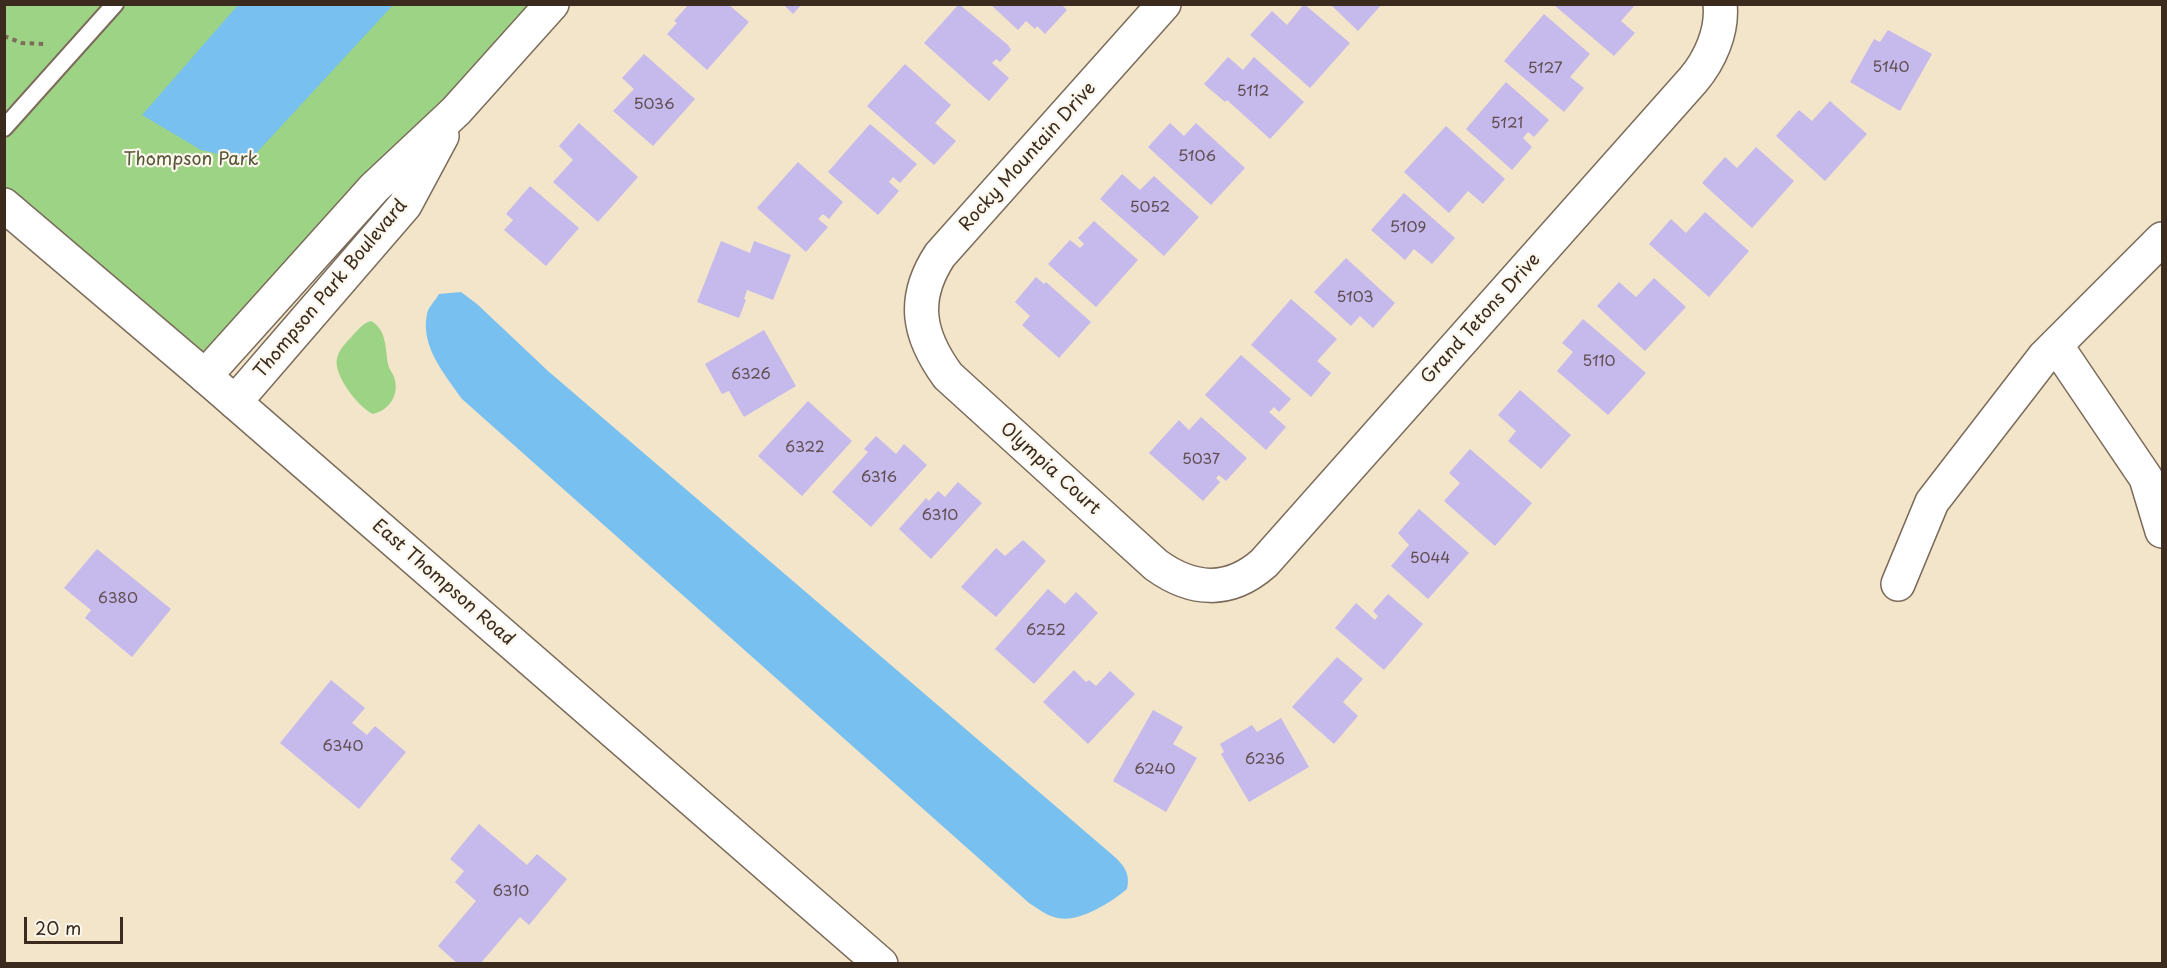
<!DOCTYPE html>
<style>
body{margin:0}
#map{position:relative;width:2167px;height:968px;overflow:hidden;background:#f2e5ca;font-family:"Playpen Sans",sans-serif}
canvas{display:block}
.frame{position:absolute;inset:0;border:6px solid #3b2a1e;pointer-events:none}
.scale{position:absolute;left:24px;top:917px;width:99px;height:27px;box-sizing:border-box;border:3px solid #3b2a1e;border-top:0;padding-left:8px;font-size:18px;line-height:21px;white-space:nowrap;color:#3b2a1e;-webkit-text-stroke:4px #fbf7ec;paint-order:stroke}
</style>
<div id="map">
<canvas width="2167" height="968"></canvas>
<div class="frame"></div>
<div class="scale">20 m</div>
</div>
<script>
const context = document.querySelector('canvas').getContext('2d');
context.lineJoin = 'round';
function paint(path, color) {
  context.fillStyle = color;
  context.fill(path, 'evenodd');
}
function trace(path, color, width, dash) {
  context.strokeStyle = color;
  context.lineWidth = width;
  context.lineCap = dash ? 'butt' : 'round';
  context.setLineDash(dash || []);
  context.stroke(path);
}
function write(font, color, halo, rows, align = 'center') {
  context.font = font + ' "Playpen Sans",sans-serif';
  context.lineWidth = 4.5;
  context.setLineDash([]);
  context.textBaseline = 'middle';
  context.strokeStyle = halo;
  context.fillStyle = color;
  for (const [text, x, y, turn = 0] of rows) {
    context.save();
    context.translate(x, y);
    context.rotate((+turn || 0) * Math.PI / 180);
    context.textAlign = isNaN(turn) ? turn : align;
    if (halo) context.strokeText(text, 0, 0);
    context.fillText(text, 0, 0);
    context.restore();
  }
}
paint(new Path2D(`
 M5 5H552L205 376 5 205Z
 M371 321C387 330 385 348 388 364 389 369 392 372 394 377 400 394 390 410 373 414 358 407 333 375 337 358 339 349 347 342 353 335 359 329 363 323 371 321Z`), '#9dd385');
paint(new Path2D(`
 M238 5H393L249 161 201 150 142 115Z
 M461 292 477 304 548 371 1116 858C1126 868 1130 875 1127 889 1110 903 1076 925 1054 917 1046 915 1037 908 1029 903L462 399C445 375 420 346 427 314 428 307 436 300 439 294Z`), '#78c0f0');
paint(new Path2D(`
 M783 4H802L793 14Z
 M959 4 1008 45 1011 50 1000 62 996 59 992 63 1009 78 989 101 924 43Z
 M990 4H1061L1067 10 1045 34 1037 26 1035 29 1026 21 1018 30Z
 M1304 4 1350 43 1310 88 1250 35 1272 11 1287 25Z
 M1330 4H1382L1358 31Z
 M688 5H729L749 22 707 70 667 34 677 23 674 21Z
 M1554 5H1635L1621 21 1635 33 1614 56Z
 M1544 14 1590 54 1570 77 1584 88 1564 112 1504 61Z
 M1888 30 1932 54 1900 111 1850 82 1874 39 1880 42Z
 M644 54 695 99 653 146 613 111 634 89 622 78Z
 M1228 57 1243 70 1254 57 1304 102 1270 139 1227 100 1225 102 1204 84Z
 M905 64 951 105 935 123 956 141 934 165 867 106Z
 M1506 82 1549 120 1534 137 1528 132 1523 138 1532 147 1512 170 1466 129Z
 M1830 101 1867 134 1825 181 1776 136 1799 110 1812 121Z
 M579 123 638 177 598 222 553 182 573 160 559 146Z
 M1170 123 1184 136 1196 123 1245 168 1211 205 1148 147Z
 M870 124 917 164 900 183 893 177 889 182 899 191 878 215 828 172Z
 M1446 126 1505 179 1483 204 1468 191 1449 213 1404 172Z
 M1756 147 1794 181 1752 228 1702 183 1725 157 1737 168Z
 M798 162 843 202 829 219 823 214 818 219 828 227 806 252 757 208Z
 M1122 174 1140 190 1154 176 1199 217 1164 256 1100 199Z
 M530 186 579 228 546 266 504 230 513 220 506 214Z
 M1404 193 1455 238 1432 264 1414 249 1405 260 1371 230Z
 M1705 212 1749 251 1709 297 1649 244 1671 219 1686 233Z
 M1094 221 1138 260 1096 307 1048 264 1070 240 1080 248 1084 244 1078 238Z
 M721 241 750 253 754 241 791 255 773 300 747 290 744 299 746 300 739 318 697 302Z
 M1346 258 1395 303 1373 328 1360 316 1351 326 1314 292Z
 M1036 277 1044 284 1046 282 1091 322 1059 358 1022 325 1030 316 1015 302Z
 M1654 278 1686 307 1645 351 1597 306 1619 282 1636 297Z
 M1291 299 1337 339 1317 361 1331 373 1311 397 1251 345Z
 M1583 319 1646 373 1608 415 1557 371 1573 352 1562 343Z
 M764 330 796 386 744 417 729 391 722 394 705 364Z
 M1241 355 1291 399 1279 412 1274 407 1269 412 1286 427 1266 450 1205 395Z
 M1520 390 1571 435 1541 469 1508 441 1516 431 1498 415Z
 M808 401 852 441 802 496 758 456Z
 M1201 417 1247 458 1226 481 1219 475 1216 478 1220 482 1203 501 1149 453 1179 420 1189 430Z
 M876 436 896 454 904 444 927 465 871 527 832 492 868 452 864 449Z
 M1470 449 1532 503 1495 546 1444 501 1460 483 1449 473Z
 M958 482 982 503 931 559 899 529 926 498 929 501 938 491 945 497Z
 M1419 509 1469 553 1428 599 1391 566 1409 545 1398 533Z
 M1023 540 1046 561 996 617 961 587 996 548 1005 556Z
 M97 549 171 609 132 657 85 618 91 610 64 588Z
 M1048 589 1065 604 1076 592 1098 613 1034 684 995 649Z
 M1388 594 1423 624 1384 670 1335 628 1356 603 1375 620 1378 616 1373 611Z
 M1337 657 1363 679 1343 702 1358 716 1334 744 1292 707Z
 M1074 670 1086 682 1089 680 1096 686 1110 671 1135 694 1088 744 1043 702Z
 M331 680 365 708 352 723 367 735 375 726 406 752 359 809 280 743Z
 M1153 710 1183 727 1173 744 1197 758 1166 812 1113 781Z
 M1281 718 1309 767 1249 802 1221 754 1224 752 1220 744 1252 725 1257 732Z
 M479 824 527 865 537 854 567 879 529 925 520 917 480 964H458L438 946 476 901 455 882 464 871 450 859Z`), '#c6b9eb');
const lane = new Path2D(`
 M4 128 115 4`);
const street = new Path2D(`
 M1164 4 940 255C911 299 918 335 948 376L1156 565C1192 591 1229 594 1264 563L1693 80C1710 60 1723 31 1720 4
 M2056 345 2146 478 2162 531
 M205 376 374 188 456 111 552 4
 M235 402 405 205 442 136
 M1898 584 1932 502 2044 357 2162 239`);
const secondary = new Path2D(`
 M4 205 205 376 881 964`);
trace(lane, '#7b6b5a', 20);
trace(street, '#7b6b5a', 36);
trace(secondary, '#7b6b5a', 36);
trace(new Path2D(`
 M4 36 22 43 44 44`), '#7b6b5a', 4, [4.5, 4.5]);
trace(lane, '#fff', 16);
trace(street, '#fff', 33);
trace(secondary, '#fff', 33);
write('15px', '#5e4e51', null, [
 ["5140",1891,68],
 ["5127",1545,69],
 ["5112",1253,92],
 ["5036",654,105],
 ["5121",1507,124],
 ["5106",1197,157],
 ["5052",1150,208],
 ["5109",1408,228],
 ["5103",1355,298],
 ["5110",1599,362],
 ["6326",751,375],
 ["6322",805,448],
 ["5037",1201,460],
 ["6316",879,478],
 ["6310",940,516],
 ["5044",1430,559],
 ["6380",118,599],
 ["6252",1046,631],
 ["6340",343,747],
 ["6236",1265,760],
 ["6240",1155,770],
 ["6310",511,892]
]);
write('18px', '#3b2a1e', '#fbf7ec', [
 ["Rocky Mountain Drive",1028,157,-48],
 ["Thompson Park Boulevard",331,289,-50],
 ["Grand Tetons Drive",1481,319,-48],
 ["Olympia Court",1050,469,42],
 ["East Thompson Road",443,583,41]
]);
write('18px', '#545438', '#fbf7ec', [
 ["Thompson Park",191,160]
]);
</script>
